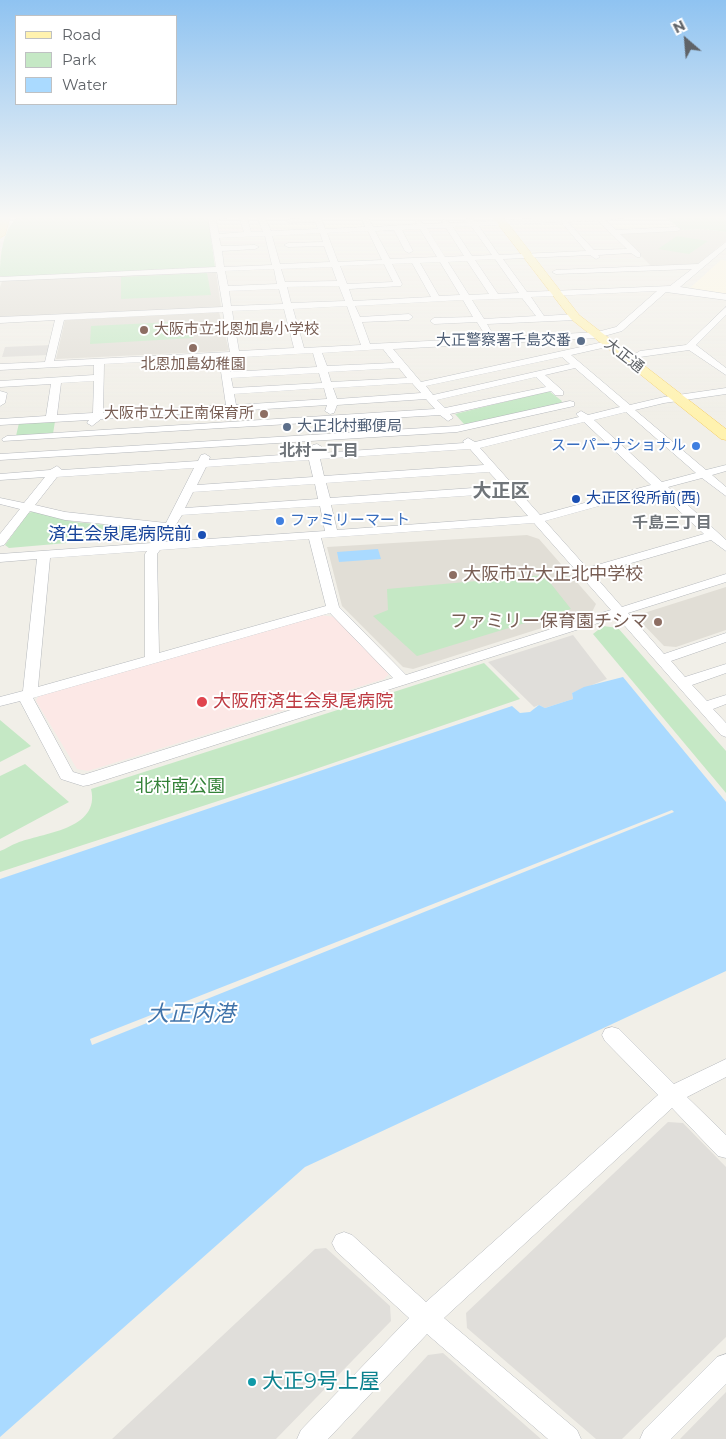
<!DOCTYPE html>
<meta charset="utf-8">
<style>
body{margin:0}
#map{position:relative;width:726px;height:1439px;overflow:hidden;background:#f1efe8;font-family:Montserrat,sans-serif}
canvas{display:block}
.legend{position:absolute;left:15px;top:15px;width:162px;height:90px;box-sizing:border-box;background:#fff;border:1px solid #bfc1c3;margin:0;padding:6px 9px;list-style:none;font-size:15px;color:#5f6368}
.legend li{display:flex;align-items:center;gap:10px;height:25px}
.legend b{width:25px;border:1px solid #bfc1c3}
.north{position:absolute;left:661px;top:15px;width:50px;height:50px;-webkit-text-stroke:4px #fff;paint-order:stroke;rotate:333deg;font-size:14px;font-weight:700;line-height:20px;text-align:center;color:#5f6368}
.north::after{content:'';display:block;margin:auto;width:18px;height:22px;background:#5f6368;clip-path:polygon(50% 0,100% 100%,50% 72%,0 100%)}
</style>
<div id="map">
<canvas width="726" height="1439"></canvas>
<ul class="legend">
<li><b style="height:6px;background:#fff2af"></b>Road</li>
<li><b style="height:14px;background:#c5e8c5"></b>Park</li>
<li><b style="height:14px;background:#aadaff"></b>Water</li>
</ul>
<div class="north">N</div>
</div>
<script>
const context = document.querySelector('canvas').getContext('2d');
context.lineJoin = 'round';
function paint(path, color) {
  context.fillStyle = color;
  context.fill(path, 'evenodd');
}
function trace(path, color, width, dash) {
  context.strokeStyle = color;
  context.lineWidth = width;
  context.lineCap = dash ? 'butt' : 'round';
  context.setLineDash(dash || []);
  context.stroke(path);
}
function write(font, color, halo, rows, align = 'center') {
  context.font = font + ' Montserrat,"Noto Sans JP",sans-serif';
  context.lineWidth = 4;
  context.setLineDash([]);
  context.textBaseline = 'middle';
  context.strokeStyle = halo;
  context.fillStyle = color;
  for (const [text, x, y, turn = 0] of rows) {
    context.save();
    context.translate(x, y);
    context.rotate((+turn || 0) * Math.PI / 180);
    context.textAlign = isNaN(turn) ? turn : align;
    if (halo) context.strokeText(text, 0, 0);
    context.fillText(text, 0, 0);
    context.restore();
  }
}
paint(new Path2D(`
 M721 260 726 261V294L690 288Z`), '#fef7e0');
paint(new Path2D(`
 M51 345 49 355 2 357 5 347Z
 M573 635 607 679 572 693 573 699 545 708 539 705 534 707 488 662Z
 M668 1122 683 1123 726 1167V1337L622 1439H596L467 1328 466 1313Z
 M326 1248 390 1306 391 1321 276 1439H112L315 1249Z
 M443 1353 541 1439H351L428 1355Z
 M726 1392V1439H680Z`), '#e0deda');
paint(new Path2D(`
 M705 229 726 232V241L697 265 651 266 618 233Z
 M216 272 221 307 218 308 0 319V287L2 281 5 280Z
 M219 312 229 350 225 351 56 359 65 320Z
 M527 535 539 539 596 604 592 612 413 669 403 667 342 606 327 547Z
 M726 587V630L676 647 664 646 640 621 644 613Z`), '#e1ded6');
paint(new Path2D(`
 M320 615 335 617 389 674 384 679 88 771 77 769 36 701 39 695Z`), '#fce8e6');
paint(new Path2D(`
 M18 217H208L215 267 4 277 0 276C0 256 2 230 18 217Z
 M722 217 726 218V232L705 229 681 230 667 218Z
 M677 236 708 241 689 254 658 249Z
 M207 273 211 295 121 299V277Z
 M192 321 193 338 90 344 91 326Z
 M549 391 562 401 561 403 468 425 464 424 455 414Z
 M55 421 53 434 16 436 19 423Z
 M36 511 75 522 157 530 159 535 9 548 5 545 28 513Z
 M544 575 571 609 417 656 373 616 388 610 387 589Z
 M603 626 618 628 726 751V793L593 634Z
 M484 663 520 699 298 775 0 872V851C6 849 11 845 17 843 41 833 101 830 91 789Z
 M0 720 31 746 0 762Z
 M25 764 69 802 0 839V776Z`), '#c5e8c5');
paint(new Path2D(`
 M378 549 381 559 339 562 337 552Z
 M623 677 726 802V971L305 1167 0 1437V879L512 706 520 713 530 712 539 705 545 708 573 699 572 693 584 687Z`), '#aadaff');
paint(new Path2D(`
 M672 810 674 812 92 1045 90 1039Z`), '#f1efe8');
const minor = new Path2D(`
 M208 217H232L216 220 219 234 244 232 239 217H247L251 232H263L257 217H265L271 231 318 229 315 222 290 223 286 221 290 219 321 217 325 229 365 227 361 217H368L373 227 417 224 415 222 419 220 424 224 443 223 441 221 445 219 450 223 468 222 466 217H472L475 222 557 217H631L606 220 616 230 677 227 681 229 677 231 620 234 640 253V257H637L631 253 598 255 600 257 596 259 590 255 503 259 527 292 670 286 692 269 556 274 552 272 556 270 698 264 726 242V248L680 287 726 294V300L666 292 622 331 597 338 393 349 421 382 608 341 611 342V346L571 355 630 405 664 397 726 388V394L664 403 635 410 706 470 726 465V471L712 475 726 487V496L702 478 668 487 726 540V551L711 540 593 574 622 607 726 574V582L628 613 664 654 726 633V642L671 661 685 677 726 664V673L692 685 707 701 726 695V704L713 709 726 723V737L721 735 617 617 89 785 83 786 61 779 20 701 0 706V697L23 691 37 559 0 562V554L152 543 162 530 65 520 30 511 4 545 0 546V534L20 509 0 504V498L24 503 45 477 0 480V474L50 470 57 466 62 470 198 461 201 455 205 454 210 457 209 460 310 453 313 445 317 444 322 447 321 453 464 443 463 441 468 438 475 442 579 417 576 414 581 411 588 415 620 407 575 368 545 375 563 391V395H555L551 391 450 414 453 418 448 421 440 415 3 441 2 439 7 436 435 409 426 399 337 405 334 413 330 414 325 411 327 405 235 411 230 419 226 420 221 417 224 411 101 419 92 426 87 423 89 420 0 425V419L46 416 51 384 0 387V381L94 375V365L0 370V364L45 362 55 320 0 323V317L223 307 217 272 0 281V277L216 267ZM598 221 627 249 594 250 568 222ZM561 222 586 251 499 255 479 226ZM471 226 492 255 472 256 453 227ZM427 228H446L464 256 445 257ZM420 229 437 257 390 259 375 231 394 230 405 251 409 253 413 251 402 230ZM368 231 382 260 338 262 327 233ZM320 233 323 242 288 243 284 245 288 247 324 246 330 262 280 264 272 236ZM265 236 272 265 224 267 222 251 255 249 259 247 255 245 221 246 219 238ZM495 259 519 293 498 294 475 260ZM467 261 489 294 469 295 448 262ZM440 262 460 295 439 296 420 263ZM412 263 431 297 353 301 349 289 401 286 402 284 392 264ZM384 264 393 282 347 284 340 266ZM332 267 337 281 285 282 281 269ZM274 269 277 284 228 286 225 271ZM339 286 345 301 291 303 287 287ZM279 289 283 304 231 306 229 291ZM657 291 616 327 597 332 495 338 487 324 575 320 579 317 575 314 544 316 531 297ZM522 298 536 316 484 319 472 300ZM463 300 473 317 434 318 430 321 434 324 477 322 487 338 370 344 362 322 409 320 413 317 409 314 360 317 355 306ZM347 306 361 345 304 348 293 309ZM284 309 294 348 239 351 232 311ZM223 312 230 352 54 361 64 320ZM383 349 394 363 327 366 322 353ZM313 353 317 367 230 372 228 358ZM562 357 570 364 433 395 426 386ZM219 358 226 405 103 413 104 364ZM399 368 407 378 331 382 328 372ZM319 373 322 383 233 388 231 378ZM536 377 546 387 445 408 437 400ZM94 381 93 413 57 415 61 383ZM412 383 421 393 337 399 333 388ZM324 388 327 399 236 405 234 394ZM626 412 696 473 662 482 594 420ZM584 422 651 485 540 515 480 448ZM470 449 484 465 324 476 320 459ZM309 460 313 477 197 485 206 467ZM194 468 166 523 65 512 35 505 57 477ZM489 472 502 486 330 498 326 483ZM315 484 318 499 185 508 193 492ZM657 490 704 534 587 568 545 521ZM508 493 528 516 337 530 331 505ZM320 506 325 531 165 542 182 515ZM534 523 611 610 406 675 339 607 321 538ZM309 539 326 606 159 653 157 554 160 550ZM147 551 145 554V657L38 687 50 558ZM330 613 393 678 83 775 73 772 33 698Z
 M726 307V315L696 345 726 368V375L689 350 640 357 635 354 640 351 686 345Z
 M0 391 7 393 5 403 0 406Z
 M570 401 574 402V406L457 432 0 460V454L457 426Z
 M612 1027 619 1029 674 1084 726 1059V1077L687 1097 726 1135V1158L718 1156 672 1108 444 1318 577 1430 581 1439H548L427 1334 328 1439H297L301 1430 409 1318 336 1251 332 1243 336 1235 344 1232 352 1235 426 1302 658 1095 605 1041 602 1035 605 1029Z
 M726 1354V1384L671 1439H640L644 1430 717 1357Z`);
const major = new Path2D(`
 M10 217 5 235 0 238V217Z
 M493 217H503L579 315 726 429V440L721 439 571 319Z`);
trace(minor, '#b5b8bc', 1);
trace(major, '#f2c960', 1);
paint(minor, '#fff');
paint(major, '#fff2af');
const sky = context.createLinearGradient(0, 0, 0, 419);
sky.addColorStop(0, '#8fc3f1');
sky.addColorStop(0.52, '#f9f8f5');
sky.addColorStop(1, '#f9f8f500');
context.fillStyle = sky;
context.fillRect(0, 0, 726, 419);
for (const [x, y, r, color] of [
 [144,330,5,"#8d6e63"],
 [581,341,5,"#5c6f8a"],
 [193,348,5,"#8d6e63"],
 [264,414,5,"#8d6e63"],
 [287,427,5,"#5c6f8a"],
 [696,446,5,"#3f7fe0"],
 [576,499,5,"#1a4fb4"],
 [280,521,5,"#3f7fe0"],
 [202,535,5,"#1a4fb4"],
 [453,575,5,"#8d6e63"],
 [658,622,5,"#8d6e63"],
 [202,702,6,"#e0444e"],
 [252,1382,5,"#0f9aa8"]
]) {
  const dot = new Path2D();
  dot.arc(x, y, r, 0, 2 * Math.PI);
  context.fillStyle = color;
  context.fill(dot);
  trace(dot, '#fff', 2);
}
write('15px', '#785e54', '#fff', [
 ["大阪市立北恩加島小学校",154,330],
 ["北恩加島幼稚園",193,365,"center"],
 ["大阪市立大正南保育所",254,414,"right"]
], 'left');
write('15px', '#4e5e75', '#fff', [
 ["大正警察署千島交番",571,341],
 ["大正北村郵便局",297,427,"left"]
], 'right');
write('15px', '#5f6368', '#fff', [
 ["大正通",624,356,38]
]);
write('15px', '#366cbe', '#fff', [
 ["スーパーナショナル",686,446],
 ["ファミリーマート",290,521,"left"]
], 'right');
write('15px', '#164399', '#fff', [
 ["大正区役所前(西)",586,499]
], 'left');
write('bold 16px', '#70757a', '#fff', [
 ["北村一丁目",319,451],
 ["千島三丁目",672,523]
]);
write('18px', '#164399', '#fff', [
 ["済生会泉尾病院前",192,535]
], 'right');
write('18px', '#785e54', '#fff', [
 ["大阪市立大正北中学校",463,575],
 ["ファミリー保育園チシマ",648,622,"right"]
], 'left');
write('18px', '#be3a42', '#fff', [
 ["大阪府済生会泉尾病院",213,702]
], 'left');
write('18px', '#348238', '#fff', [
 ["北村南公園",180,787]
]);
write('bold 19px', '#70757a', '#fff', [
 ["大正区",501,491]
]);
write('21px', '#0d838f', '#fff', [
 ["大正9号上屋",262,1382]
], 'left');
write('italic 22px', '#4174aa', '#fff', [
 ["大正内港",191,1015]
]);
</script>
